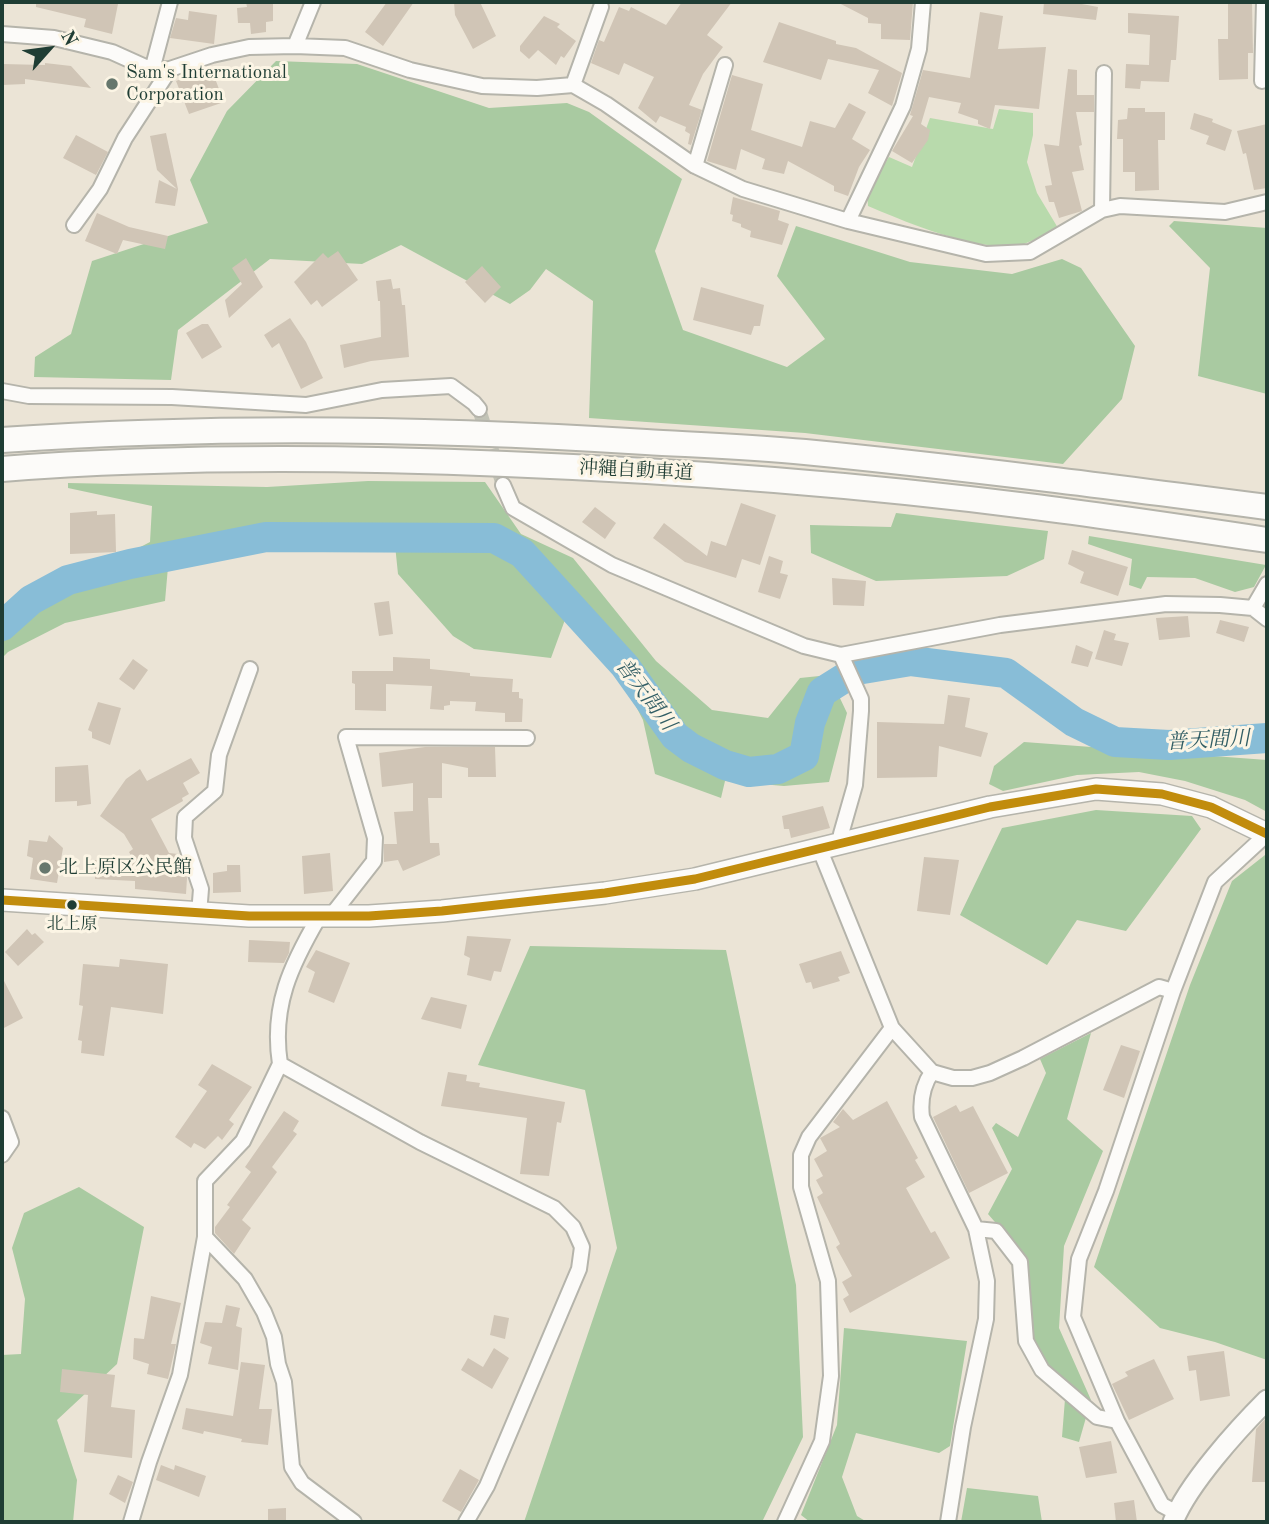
<!DOCTYPE html>
<meta charset="utf-8">
<style>
body{margin:0}
#map{position:relative;width:1269px;height:1524px;overflow:hidden;background:#ebe4d6;font-family:"Old Standard TT",serif}
canvas{display:block}
.frame{position:absolute;inset:0;border:4px solid #1f3d34;pointer-events:none}
.north{position:absolute;left:14px;top:14px;width:70px;height:70px;-webkit-text-stroke:5px #fcf5e5;paint-order:stroke;rotate:62deg;font-size:19px;font-weight:700;line-height:28px;text-align:center;color:#1f3d34}
.north::after{content:'';display:block;margin:auto;width:24px;height:32px;background:#1f3d34;clip-path:polygon(50% 0,100% 100%,50% 72%,0 100%)}
</style>
<div id="map">
<canvas width="1269" height="1524"></canvas>
<div class="frame"></div>
<div class="north">N</div>
</div>
<script>
const context = document.querySelector('canvas').getContext('2d');
context.lineJoin = 'round';
function paint(path, color) {
  context.fillStyle = color;
  context.fill(path, 'evenodd');
}
function trace(path, color, width, dash) {
  context.strokeStyle = color;
  context.lineWidth = width;
  context.lineCap = dash ? 'butt' : 'round';
  context.setLineDash(dash || []);
  context.stroke(path);
}
function write(font, color, halo, rows, align = 'center') {
  context.font = font + ' "Old Standard TT","Noto Serif JP",serif';
  context.lineWidth = 6;
  context.setLineDash([]);
  context.textBaseline = 'middle';
  context.strokeStyle = halo;
  context.fillStyle = color;
  for (const [text, x, y, turn = 0] of rows) {
    context.save();
    context.translate(x, y);
    context.rotate((+turn || 0) * Math.PI / 180);
    context.textAlign = isNaN(turn) ? turn : align;
    if (halo) context.strokeText(text, 0, 0);
    context.fillText(text, 0, 0);
    context.restore();
  }
}
paint(new Path2D(`
 M999 109 1033 113V135L1027 162 1037 193 1058 228C1047 233 1035 240 1024 244 982 255 906 222 868 206L867 192 889 157 912 167 930 118 993 129Z`), '#b8daac');
paint(new Path2D(`
 M276 61 357 64 489 108 567 103 589 112 682 179 655 251 683 330 787 367 825 339 777 276 796 226 910 262 1012 274 1062 259 1081 268 1135 346 1122 399 1063 464 805 433 589 418 593 301 546 269 530 290 510 304 401 245 362 264 270 259 178 330 171 380 34 377 35 357 71 334 92 261 208 223 190 180 227 111Z
 M1174 221 1267 228V394L1198 376 1210 268 1169 226Z
 M368 481 485 482 521 534 573 558 656 661 712 710 768 718 800 678 829 675 847 713 829 782 784 786 725 781 721 798 655 774 643 720 589 615 566 617 551 658 474 649 453 636 398 574 395 545 285 542 253 551 168 567 165 601 65 623 8 652 2 658V624L68 572 121 557 150 542 152 506 68 488V483L267 487Z
 M896 513 1048 531 1044 559 1007 576 876 581 811 553 810 525 891 527Z
 M1089 536 1266 565 1254 587 1235 592 1195 578 1147 577 1141 589 1129 585 1132 559 1088 544Z
 M1024 742 1267 760V812L1245 800 1185 781 1139 772 1077 775 1003 791 989 784 994 766Z
 M1096 810 1192 816 1201 829 1126 931 1077 920 1047 965 960 915 1002 828Z
 M1265 855 1267 857V1360L1215 1342 1160 1328 1094 1267 1190 985 1232 881Z
 M530 946 726 950 796 1285 803 1437 762 1522H524L617 1248 585 1090 478 1065Z
 M1091 1033 1067 1119 1103 1151 1064 1246 1059 1328 1091 1400 1079 1442 1062 1437 1065 1399 1031 1339 1025 1257 988 1214 1012 1169 992 1128 996 1123 1018 1137 1046 1073 1040 1059Z
 M79 1187 144 1227 117 1364 57 1420 77 1480 73 1522H2V1355L21 1354 25 1299 12 1248 24 1213Z
 M844 1328 967 1341 950 1446 939 1453 856 1433 842 1477 857 1516 867 1522H810L801 1515 837 1425Z
 M967 1488 1038 1496 1042 1522H961Z`), '#a9caa1');
trace(new Path2D(`
 M2 626 31 600 68 580 130 564 266 537 494 538 522 553 625 666 675 736 691 748 725 765 749 772 778 769 804 756 810 723 822 692 857 670 911 661 1006 673 1074 722 1115 742 1169 745 1267 738`), '#88bdd7', 30);
paint(new Path2D(`
 M36 2H104L118 4 112 34 84 27 86 19 36 7Z
 M246 2H273V21L266 22V32L251 34 250 23H238L237 8 247 7Z
 M387 2H414L383 46 365 32Z
 M454 2H480L496 36 473 49 455 15Z
 M682 2H732L707 35 723 47 703 74 689 105 702 110 691 145 688 144 690 134 685 131 686 127 660 116 656 123 638 108 654 77 624 63 619 75 591 63 599 40 604 42 619 7 629 11 631 7 666 25Z
 M837 2H913L910 40 881 39V24L868 23V18Z
 M1044 2H1071L1098 7 1096 20 1043 14Z
 M1228 2H1252L1253 53H1248V79L1219 80 1218 39H1228Z
 M189 11 217 15 214 44 170 38 176 18 188 20Z
 M980 12 1003 16 998 49 1046 47 1039 109 995 105 990 129 978 124V120L958 113 961 103 929 97 921 124 930 130 928 140 912 163 892 151 913 116 910 115 923 70 970 78Z
 M1128 13 1179 16 1176 60H1171L1169 82 1141 81 1140 89 1125 88 1126 64 1149 65 1150 35 1128 33Z
 M544 16 560 24 557 27 576 41 564 58 561 56 556 65 538 50 529 59 520 51V46Z
 M779 22 836 41V44L856 48 902 73 892 106 868 93 879 70 828 59 821 80 763 62Z
 M45 63 71 66 91 88 25 79V84L2 85V64L45 65Z
 M211 68 224 102 189 114 176 81Z
 M1068 69 1077 70V95H1094V112H1076L1082 145 1079 146 1084 170 1072 172 1082 211 1059 218 1054 202H1049L1045 186 1052 185 1044 144 1059 146Z
 M732 75 763 84 751 130 802 147 810 121 835 128 849 103 866 112 852 139 870 150 859 167 848 196 834 191V186L788 161 784 174 762 169 765 159 741 149 736 170 707 161Z
 M1128 108H1145V112H1165V140H1158L1159 190 1135 191V172H1123V139H1117L1118 120 1127 119Z
 M1194 113 1213 119 1212 122 1232 130 1225 151 1206 144 1209 136 1190 129Z
 M1267 124V188L1254 190 1246 153 1243 154 1237 131Z
 M166 133 178 189 175 206 155 203 159 180 177 189 157 170 150 136Z
 M76 135 108 152 96 175 63 158Z
 M733 197 780 211 778 220 789 224 782 245 750 237 751 231 741 227V224L732 221 733 215 730 214Z
 M97 213 129 227 168 236 165 249 123 240 117 254 85 241Z
 M338 251 358 280 322 307 317 300 311 305 294 282 323 253 328 258Z
 M246 258 263 287 229 318 225 300 242 284 232 268Z
 M482 266 501 287 485 303 465 282Z
 M391 279 393 289 400 288 402 305H405L409 357 371 361 344 368 340 345 381 337 380 301H378L376 281Z
 M701 287 764 305 760 326H754L751 335 693 320Z
 M290 318 306 342 323 378 301 389 279 343 272 348 264 335Z
 M202 324H208L222 347 202 359 186 333Z
 M741 503 776 515 760 565 742 559 736 578 685 562 653 538 664 523 707 556 711 541 726 546Z
 M595 507 616 523 605 539 582 522Z
 M97 511V515L115 514 116 552 70 554V513Z
 M1072 550 1128 567 1118 596 1080 583 1084 572 1068 564Z
 M769 556 783 561 780 573 788 575 780 599 758 592Z
 M832 578 866 581 864 606 833 605Z
 M389 601 393 634 379 636 374 603Z
 M1188 616 1190 637 1159 640 1156 618Z
 M1220 620 1249 627 1244 642 1216 633Z
 M1104 630 1116 634 1114 640 1129 643 1122 666 1095 659Z
 M1076 645 1093 652 1088 667 1071 663Z
 M393 657 430 659V669L470 673V676L513 679 512 692H519V698L523 699 522 722H505V713L475 711 476 702 450 701V705L444 706V710L430 709 432 686 386 684V711L355 710V684L352 683V671H393Z
 M133 659 148 670 134 690 119 679Z
 M948 695 970 698 965 727 988 733 981 757 939 746 937 777 877 778V722L944 724Z
 M98 702 121 708 110 745 92 738V732L88 730Z
 M425 747H495L496 777H468V768L442 763V798H428L430 843H439L440 855 403 871 398 860 384 862V844H397L394 812 413 811V783L382 787 379 753Z
 M191 758 200 773 183 783 189 794 182 798 183 801 151 819 169 853 178 854 180 857 187 878 186 894 135 889V881L95 879V860L135 863 129 852 133 849 124 834 100 816 126 779 140 769 147 781Z
 M88 765 91 804 77 806V801L55 802V767Z
 M823 806 830 828 791 838 789 829H784L782 816Z
 M49 835 63 848 57 883 30 879 33 858 27 856 29 840 47 842Z
 M330 853 333 891 304 894 302 856Z
 M924 857 959 860 950 915 917 911Z
 M227 865H240L241 892 213 893V873L227 871Z
 M27 929 32 935 35 933 44 942 18 966 5 952Z
 M467 936 511 939 501 972 494 971 491 981 467 975 470 958 464 955Z
 M249 940 290 942 289 953 284 963 248 962Z
 M316 950 350 963 334 1003 308 992 315 972 306 967Z
 M841 951 850 973 838 977 840 981 813 989 811 982 806 983 799 964Z
 M120 959 168 964 163 1014 111 1007 104 1056 81 1053 82 1041 78 1040 83 1006 79 1005 83 964 119 967Z
 M2 977 23 1018 2 1029Z
 M431 997 467 1005 461 1029 421 1019Z
 M1121 1045 1140 1051 1124 1098 1103 1090Z
 M212 1064 252 1087 229 1120 234 1124 222 1140 218 1136 205 1149 194 1143 191 1148 175 1137 207 1091 198 1085Z
 M448 1072 467 1075 466 1081 480 1083 479 1087 565 1102 561 1123 557 1122 549 1176 520 1174 527 1118 441 1106Z
 M887 1101 918 1158 915 1160 925 1177 906 1188 931 1233 935 1231 950 1258 850 1313 843 1299 849 1295 842 1282 852 1276 836 1247 840 1244 817 1197 823 1193 816 1180 823 1176 814 1159 827 1151 820 1138 840 1127 833 1122 843 1109 853 1120Z
 M956 1105 960 1112 973 1106 1008 1173 969 1193 933 1117Z
 M284 1111 299 1121 293 1131 297 1134 272 1167 277 1172 242 1220 251 1228 234 1254 215 1233V1227L230 1207 227 1205 251 1172 245 1167Z
 M151 1296 181 1303 171 1344H176L168 1379 147 1374 149 1364 133 1359 134 1338 144 1339Z
 M226 1305 240 1308 236 1326 242 1328 238 1370 208 1364 212 1347 200 1343 205 1322 222 1323Z
 M494 1315 509 1318 505 1339 490 1335Z
 M494 1348 509 1358 492 1389 461 1370 468 1358 483 1367Z
 M1224 1351 1230 1396 1200 1401 1196 1370 1189 1371 1187 1356Z
 M1154 1359 1174 1399 1129 1420 1112 1384 1128 1376 1125 1372Z
 M241 1362 265 1365 259 1409H272L268 1445 241 1442 242 1439 204 1431 203 1434 182 1429 186 1408 233 1416Z
 M62 1369 115 1375 111 1407 135 1410 132 1458 84 1452 88 1395 60 1392Z
 M1267 1417V1482H1252L1256 1429Z
 M1111 1441 1117 1473 1086 1478 1079 1447Z
 M161 1465 174 1470 175 1465 206 1476 199 1497 156 1480Z
 M460 1469 479 1480 461 1512 442 1501Z
 M118 1475 133 1482 125 1503 109 1494Z
 M1134 1500 1137 1522H1116L1114 1503Z
 M286 1508V1522H268V1509Z`), '#d0c5b6');
trace(new Path2D(`
 M479 409 503 485`), '#c2c3b6', 14, [14, 7]);
const minor = new Path2D(`
 M2 34 54 38 112 52 152 70 170 69 212 55 249 47 295 46 345 48 410 70 482 86 537 88 573 85 606 104 695 166 743 189 848 221 986 254 1030 252 1102 210 1120 206 1225 212 1267 202
 M295 46 313 2
 M152 70 170 2
 M1262 81 1264 2
 M573 85 601 7
 M695 166 725 65
 M1102 210 1104 73
 M848 221 903 106 919 49 923 2
 M74 225 100 189 125 138 170 69
 M2 391 29 396 172 397 306 405 382 390 451 386 474 403 479 409
 M503 485 513 508 612 565 804 646 841 655 1000 625 1166 604 1220 605 1253 608 1267 619
 M1253 608 1267 584
 M840 845 841 834 855 785 861 711V699L841 655
 M820 850 892 1028 932 1072 953 1078H972L990 1073 1023 1058 1159 987 1173 991
 M199 914 201 889 184 838 185 817 215 791 219 755 250 669
 M331 916 374 861 375 838 346 737 527 738
 M280 1064 420 1142 554 1208 573 1227 582 1247 579 1269 487 1486 466 1522
 M932 1072C923 1085 920 1101 922 1117L976 1229 987 1281 986 1319 963 1427 948 1522
 M2 1118 11 1142 2 1155
 M976 1229 996 1231 1020 1262 1026 1341 1042 1370 1097 1417 1117 1421
 M205 1237 245 1279 264 1312 274 1337 278 1364 284 1382 292 1467 302 1483 354 1522
 M1177 1513 1162 1505 1117 1421 1073 1317 1079 1259 1106 1191 1173 991 1215 882 1267 834
 M131 1522 149 1462 180 1375 205 1237V1181L243 1141 280 1064C271 1006 291 965 319 917
 M785 1522 822 1441 831 1376 828 1281 801 1187V1155L809 1137 892 1028`);
const secondary = new Path2D(`
 M1173 1522C1188 1484 1238 1429 1267 1400`);
const primary = new Path2D(`
 M2 900 249 916H369L442 911 605 893 695 879 990 807 1096 789 1162 794 1211 807 1267 834`);
const motorway = new Path2D(`
 M2 440C217 425 431 428 646 442 699 445 752 447 805 452 959 467 1113 487 1267 507
 M2 469C169 456 338 457 506 464 680 471 854 484 1027 506 1107 516 1187 528 1267 540`);
trace(minor, '#b5b4ab', 18);
trace(secondary, '#b5b4ab', 23);
trace(primary, '#b5b4ab', 24);
trace(motorway, '#b5b4ab', 28);
trace(minor, '#fcfbf9', 14);
trace(secondary, '#fcfbf9', 19);
trace(primary, '#fcfbf9', 21);
trace(motorway, '#fcfbf9', 24);
trace(new Path2D(`
 M2 900 249 916H369L442 911 605 893 695 879 990 807 1096 789 1162 794 1211 807 1267 834`), '#c18c0d', 9);
for (const [x, y, r, color] of [
 [112,84,7,"#66776d"],
 [45,868,7,"#66776d"],
 [72,905,6,"#1f3d34"]
]) {
  const dot = new Path2D();
  dot.arc(x, y, r, 0, 2 * Math.PI);
  context.fillStyle = color;
  context.fill(dot);
  trace(dot, '#fcf5e5', 2.5);
}
write('17px', '#1f3d34', '#fcf5e5', [
 ["北上原",72,925]
]);
write('19px', '#1f3d34', '#fcf5e5', [
 ["Sam's International",126,73],
 ["Corporation",126,95],
 ["北上原区公民館",59,868]
], 'left');
write('19px', '#1f3d34', '#fcf5e5', [
 ["沖縄自動車道",636,471,3]
]);
write('italic 21px', '#325e65', '#fcf5e5', [
 ["普天間川",645,695,53],
 ["普天間川",1208,741,-3]
]);
</script>
